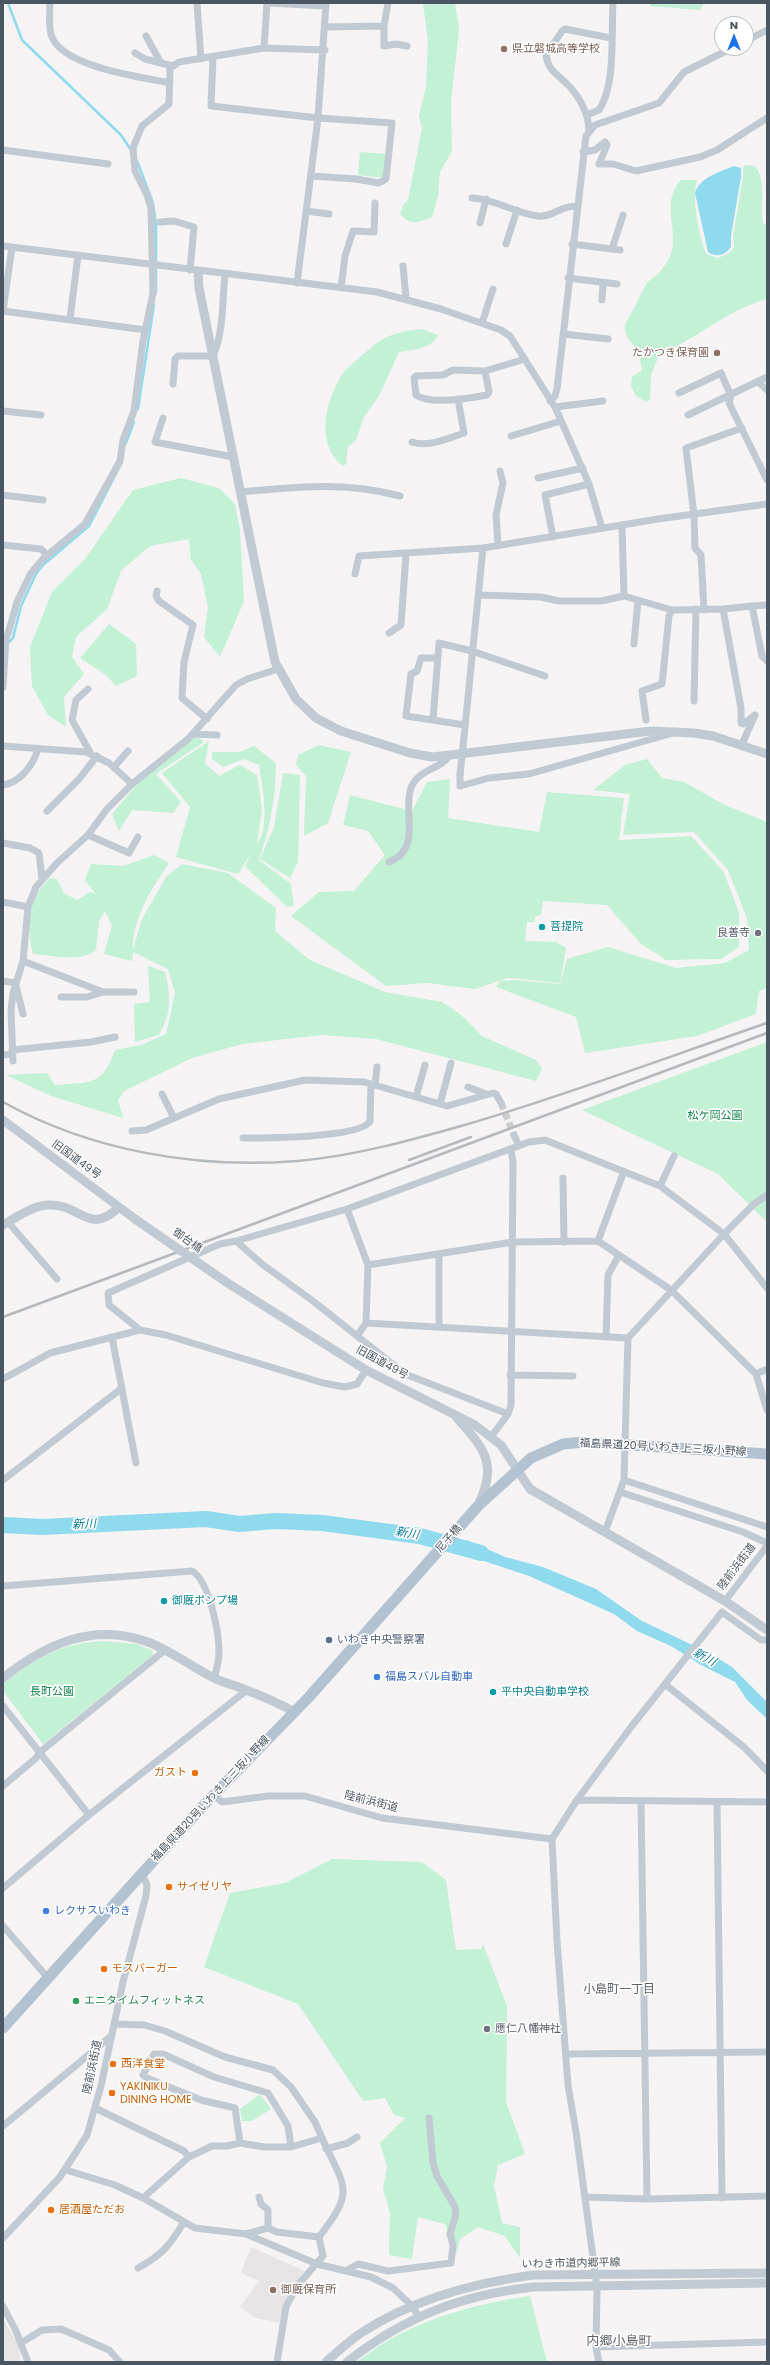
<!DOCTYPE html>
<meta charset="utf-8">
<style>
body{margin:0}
#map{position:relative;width:770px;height:2365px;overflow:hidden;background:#f5f3f3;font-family:Poppins,sans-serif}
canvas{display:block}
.frame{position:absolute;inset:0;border:4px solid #4a5661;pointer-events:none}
.north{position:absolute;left:714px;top:16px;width:40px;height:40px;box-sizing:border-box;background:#fff;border:1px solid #b7bbc0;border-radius:50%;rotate:0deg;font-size:11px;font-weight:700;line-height:16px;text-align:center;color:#4a5661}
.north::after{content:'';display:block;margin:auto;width:14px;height:18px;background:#1a73e8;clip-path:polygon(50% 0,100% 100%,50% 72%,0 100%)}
</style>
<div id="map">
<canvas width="770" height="2365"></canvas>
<div class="frame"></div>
<div class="north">N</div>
</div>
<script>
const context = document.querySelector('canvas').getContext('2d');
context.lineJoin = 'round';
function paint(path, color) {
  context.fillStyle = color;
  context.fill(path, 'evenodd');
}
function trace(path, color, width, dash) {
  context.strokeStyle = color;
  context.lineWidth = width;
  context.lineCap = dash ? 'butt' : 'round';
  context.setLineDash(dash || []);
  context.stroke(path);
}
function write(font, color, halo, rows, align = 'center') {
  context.font = font + ' Poppins,"Noto Sans JP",sans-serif';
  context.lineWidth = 3;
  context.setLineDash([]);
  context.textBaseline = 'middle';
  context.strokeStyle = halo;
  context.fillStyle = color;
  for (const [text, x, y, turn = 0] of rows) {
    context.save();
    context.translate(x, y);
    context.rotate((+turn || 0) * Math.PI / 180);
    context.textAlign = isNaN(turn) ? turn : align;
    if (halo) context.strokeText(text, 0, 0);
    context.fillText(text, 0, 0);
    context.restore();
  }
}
paint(new Path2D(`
 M251 2247 304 2271 287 2298 279 2323 256 2318 240 2307 259 2281 241 2273Z
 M3 2319 18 2344 21 2362H3Z`), '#e6e4e5');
paint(new Path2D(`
 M423 3H455L459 30 451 102 452 151 440 172 438 196 432 217C419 223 411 226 400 214L403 205 408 200 422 128 419 116 426 86 428 41Z
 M650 3H704L700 10 650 6Z
 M360 152 386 154 385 178 358 175Z
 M745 165 755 166C767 182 760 204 763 223L767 226V299C726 310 697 339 659 355L651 376 650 399 646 402 636 396 631 386 632 377 642 370C641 365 640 360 639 355 634 342 623 339 625 324 634 311 639 296 647 283 649 280 653 278 656 276 662 271 671 257 672 250 677 224 661 202 681 180H697C691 200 699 233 706 254L718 258 729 253 734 248 733 236 743 177V167Z
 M422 329 438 335C432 349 412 350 399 352L379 396 364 417 356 440 348 447 346 464 343 466C314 444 326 397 344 372 347 368 377 342 381 340 393 333 409 330 422 329Z
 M181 478 219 488 235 504 240 530 244 601 220 657 204 637 208 607 201 574 191 560 189 539 150 546 121 571 107 609 76 637 72 657 84 674 64 697 66 727 48 715 32 686 30 647 52 592 85 559 133 490Z
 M109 624 136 644 137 676 116 686 106 675 80 658Z
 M197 736 204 742 156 774 181 802 173 813 132 810 119 831 112 814 143 777 167 752Z
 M209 741 205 763 219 776 240 765 257 775 262 809 257 844C271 827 262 786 259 765L244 759 223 767 212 759V752H240L254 746 276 763C276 797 270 828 259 860L291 884 294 906 287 907 245 866 251 853 238 874 176 857 190 807 162 773Z
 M319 745 351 752 328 823 304 836 306 776 296 765 298 755Z
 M647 759 662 778 684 782 725 805 767 822V988L759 991 756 1014 697 1036 585 1053 576 1017 496 987 500 981 515 980 560 984 567 959 608 947 676 968 725 963 749 950 747 918 728 870 694 832 623 835 630 794 593 790 625 765Z
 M283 773 300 775 298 862 290 878 260 859 274 827Z
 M450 779 448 818 539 832 547 792 624 798 619 840 691 836 724 872 739 913V947L721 959 666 960 640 943 607 905 543 901 541 915 535 916V922H527L525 941 556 942 566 948 560 983 508 978 475 989 428 983 386 986 291 916 319 892 354 891 385 855 368 831 343 825 350 795 412 811 427 782Z
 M154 855 169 863C152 889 133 916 133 949L142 919 166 877 182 864 228 873 276 908 275 931 310 960 385 992 442 1002 461 1015 482 1036 536 1060 542 1069 536 1081 376 1039 322 1035 242 1044 192 1058 124 1091 118 1100 123 1118 51 1096 6 1075 47 1073 55 1085C90 1082 102 1087 115 1050L141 1045 166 1034 175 993 168 969 133 952 132 961 104 954 112 925 105 911 99 921 96 950C80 963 52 955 33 954 28 938 28 909 36 895 40 889 45 883 50 878L57 879 64 893 77 900 90 892 95 893 85 880 91 864 123 866Z
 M148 966 165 972C171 997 172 1012 159 1035L135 1042 134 1004 150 1002Z
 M767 1042V1222L718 1174 582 1110Z
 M103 1641 137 1644 153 1651V1655L43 1744 3 1691V1684C39 1657 57 1644 103 1641Z
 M332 1859 422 1862 446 1880 456 1950 481 1949 483 1944 507 2006 506 2102 525 2154 498 2165 494 2186 502 2223 520 2227V2258L505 2236 478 2227 460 2239 456 2255 445 2224 418 2217 412 2259 389 2255 390 2213 383 2189 387 2166 380 2143 405 2118 394 2115 385 2098 363 2101 298 2004 204 1967 230 1893 285 1883Z
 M260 2094 271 2109 252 2121H242L240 2109Z
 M530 2296 547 2362H356C370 2353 383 2342 398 2335 439 2314 484 2302 530 2296Z`), '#c3f1d5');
paint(new Path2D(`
 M734 166 741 168V177L731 236V247C725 255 717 258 708 252L695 193C700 177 720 172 734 166Z
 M467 1540 505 1557 543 1567 596 1589 642 1621 709 1653 732 1667 767 1702V1719L747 1700 735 1682 701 1665 671 1646 637 1631 614 1614 529 1576 457 1552Z`), '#90daee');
trace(new Path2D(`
 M8 3 22 40 121 135 131 150
 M137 161 153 203 156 225V293
 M138 409 154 304
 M126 443 134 422
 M7 644 13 638 21 606 36 574 43 565 89 526 122 462`), '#90daee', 2.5);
trace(new Path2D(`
 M3 1525 43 1527 206 1519 239 1524 276 1521 322 1523 420 1536 481 1553`), '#90daee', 16);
trace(new Path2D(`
 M501 1103 514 1135`), '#caccce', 7, [7, 3.5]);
trace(new Path2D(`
 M50 3C50 13 48 28 52 37 64 67 141 77 170 83
 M197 3 201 59
 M388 3 384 26V46L396 44 407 46
 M325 27 384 26
 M146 36 161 63
 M746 41 767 30
 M264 48 267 3 326 6
 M135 53 145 59 173 66
 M213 57 211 106 318 118 392 123 386 179 379 183 356 179 311 176
 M587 115 599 110C616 85 611 34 613 3
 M589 132C589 113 579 95 565 82 556 73 548 70 546 55L562 31 565 29 611 38
 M3 150 108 164
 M583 152 595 150 605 142 607 145 599 164H613L636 171 700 157 717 150 767 118
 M472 198C495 199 515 213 538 216 552 218 562 204 577 207
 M306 211 329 214
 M160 222 174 221 194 227 190 270
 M480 223 486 199
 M506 244 517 210
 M572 244 620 250
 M3 246 377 292 441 309 501 330 510 336 555 407 589 484 602 528
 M612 249 623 215
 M403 266 406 298
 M568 278 617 284
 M297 283 318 118 326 3
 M341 288 345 256 353 231 374 232 375 203
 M602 300 603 283
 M3 311 146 330
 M3 311 12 247
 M70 319 78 255
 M482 323 493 289
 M563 334 608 339
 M485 371 489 392 487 395C471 398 429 405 416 395L414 378 416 376 443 375 453 370 485 371 525 359
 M758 382 767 390
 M173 384 175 359 178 356H213C224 332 222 301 225 275
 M679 393 721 373 731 396 729 403 767 480
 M550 401 555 396 557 389 586 136 595 125 659 103 684 72 732 48
 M555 407 603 401
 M3 411 41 415
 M688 415 767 377
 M163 418 155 442 233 457
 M511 436 561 421
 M412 442C428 448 449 438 464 433L458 399
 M538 478 583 468
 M240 492C299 487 342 481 400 496
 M3 495 43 500
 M622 526 624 596
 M553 537 545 495 589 484
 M3 545 41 549 47 555
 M498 545 496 515 503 483 500 471
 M355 574 359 556 483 548
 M157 591 156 596 159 601 193 625 184 662 182 698 207 719
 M479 595 541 597 559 601H601L624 596 672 610 723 609 752 606 762 656 767 661
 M752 606 767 605
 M723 609 741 708V723L743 724 755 715 742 744
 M704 610 701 555 695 548 694 515 686 448 742 428
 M389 633 401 625 406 554
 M3 642 8 634 17 602 31 573 43 559 85 524 120 461 123 440 134 411 143 341 153 293 151 208 147 195 135 171 133 148 142 126 169 104 170 68 179 62 264 48 325 50
 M634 644 638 600
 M438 658H421L417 671 411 674 406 716 465 725
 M3 687 6 638
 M88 689 76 700 72 720 91 754
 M694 701 696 609
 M433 720 439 643 472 651 545 676
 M646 720 642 691 662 684 669 616 672 610
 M193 734 217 735
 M464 737 483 548 658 519 767 504
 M3 746 86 752 109 763 132 784 107 809 88 835 57 863 36 887 28 907 23 961 13 993 11 1011 13 1061
 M114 767 128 751
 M460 774V786L489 778 529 774 673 733
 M132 784 188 739 236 685 247 679 278 669
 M3 785C21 782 33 765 38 749
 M47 811 79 779 97 756
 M88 835 129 853 138 837
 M3 843 30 848 39 853 42 879
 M389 862C423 848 402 814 411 788 418 769 440 770 450 755
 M3 902 28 907
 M23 961 103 992H134
 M3 981 16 983
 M16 986 23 1014
 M61 997H87L103 992
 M12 1050 91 1042 115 1037
 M3 1055 12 1054
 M375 1085 377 1067
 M468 1087 486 1094
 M162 1094 174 1118
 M416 1097 425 1065
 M440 1104 451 1063
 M132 1131 146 1130 219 1099 305 1080 364 1082 447 1106 493 1093 496 1094 501 1103
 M514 1135 519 1146
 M243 1138C263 1138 362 1138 370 1121L371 1084
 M563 1178 564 1242
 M660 1186 674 1156
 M347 1209 368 1265 366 1323 357 1336
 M8 1222 57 1279
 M236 1241 347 1209 529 1142 545 1140 660 1186 724 1234 767 1288
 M598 1241 624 1171
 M368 1265 513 1242 598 1241 671 1290 756 1374 767 1410
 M366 1323 628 1338
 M439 1327V1254
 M112 1337 136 1463
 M606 1337 608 1275 619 1255
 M366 1370 357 1384 345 1387 323 1383 166 1335 140 1330 109 1305 108 1293 220 1244 236 1241 262 1264 313 1301 405 1374 508 1414
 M756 1374 767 1369
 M510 1375 573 1376
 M3 1379 50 1353 140 1330
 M491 1437 508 1414 511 1405 513 1163 511 1150
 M3 1480 122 1388
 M624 1480 767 1527
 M620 1492 743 1532 767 1543
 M605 1532 624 1480 628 1338 724 1234 754 1204 767 1195
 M3 1586 192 1571C209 1580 219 1633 219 1651 219 1661 217 1669 214 1678
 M725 1601 767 1546
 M666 1685 745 1748 767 1771
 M3 1706 89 1815
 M3 1786 36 1758 40 1752 165 1650
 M213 1795 222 1802 268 1796H305L382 1818 552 1839
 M577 1800 767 1802
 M641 1801 647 2199
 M717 1803 722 2198
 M3 1888 89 1815 247 1690
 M3 1926 48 1978
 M114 2024 144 2025 165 2031 225 2057 273 2070 291 2087 315 2122 322 2138 291 2147H264L240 2143 227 2146H212L189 2157 143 2198
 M566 2054 767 2052
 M95 2108 184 2151 189 2157
 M3 2126 110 2037
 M240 2143 235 2108 201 2100 147 2078 143 2075 154 2054H163L214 2077 268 2093 288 2126 291 2147
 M326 2149 348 2143 357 2137
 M66 2170 115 2185 143 2198 195 2228 246 2234 317 2264 371 2277 393 2288 412 2306 419 2317
 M259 2197 261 2204 268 2210V2228
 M585 2197 647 2199 767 2196
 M246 2234 268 2228 277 2232 319 2237
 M3 2238 60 2177 87 2135 101 2086 123 1982 146 1896 147 1885 142 1874
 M138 2268C162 2255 170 2245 184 2222
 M347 2270 358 2264 388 2271 451 2263 453 2245 450 2234 456 2214 455 2207 437 2176 433 2163 429 2118
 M3 2306 16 2331 28 2362
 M21 2343 42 2330 61 2329 109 2350 120 2362
 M596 2347 767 2342
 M277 2362 286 2307 297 2286 323 2256 319 2237C356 2189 345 2189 322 2138
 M599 2362 596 2347 597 2287 576 2132 568 2085 557 1941 552 1839 577 1800 631 1727 722 1612 761 1640H767`), '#c1cad2', 7);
trace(new Path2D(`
 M198 272 199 288 275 662 296 699 316 718 341 731 410 753 432 757 450 755 651 731 694 733 713 736 767 754
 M3 1120 135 1219
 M3 1225C17 1217 35 1204 51 1205 80 1205 90 1236 119 1207
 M226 1282 366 1370 475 1425 501 1445 530 1489 725 1601 767 1630
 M457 1418C484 1448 498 1464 479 1503
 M3 1678C46 1644 93 1622 148 1642 171 1651 191 1666 212 1677 223 1683 235 1685 246 1690 262 1696 278 1703 293 1711
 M326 2362C337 2352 349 2341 361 2333 413 2299 473 2283 533 2275L767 2273
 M347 2362C404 2317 461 2295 533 2287L767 2283`), '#c1cad2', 9);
trace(new Path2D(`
 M3 2028 201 1808 309 1697 478 1506 531 1458 563 1444 584 1442 767 1454`), '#b3c2d1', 11);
trace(new Path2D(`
 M3 1102C91 1151 197 1169 297 1161 355 1156 412 1140 468 1124 569 1094 668 1057 767 1023
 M409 1160 471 1137
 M3 1317 767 1033`), '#b5b8bd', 2.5);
trace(new Path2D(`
 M460 774 464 737`), '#c1cad2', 7);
trace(new Path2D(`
 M135 1219 226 1282`), '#c1cad2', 9);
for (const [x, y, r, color] of [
 [504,49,4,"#8d6e63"],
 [717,353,4,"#8d6e63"],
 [542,927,4,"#0f9aa8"],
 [758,933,4,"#6b7280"],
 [164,1601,4,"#0f9aa8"],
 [329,1640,4,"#5c6f8a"],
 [377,1677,4,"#3f7fe0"],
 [493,1692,4,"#0f9aa8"],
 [195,1773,4,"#e8710a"],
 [169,1887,4,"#e8710a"],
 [46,1911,4,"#3f7fe0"],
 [104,1969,4,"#e8710a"],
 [76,2001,4,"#2e9e5b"],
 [487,2029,4,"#6b7280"],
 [113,2064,4,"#e8710a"],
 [112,2093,4,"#e8710a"],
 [51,2210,4,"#e8710a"],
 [273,2290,4,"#8d6e63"]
]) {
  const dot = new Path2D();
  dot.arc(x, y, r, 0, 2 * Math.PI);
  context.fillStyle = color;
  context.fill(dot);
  trace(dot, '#fff', 1.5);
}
write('11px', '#785e54', '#fff', [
 ["県立磐城高等学校",512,49],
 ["たかつき保育園",709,353,"right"],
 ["御厩保育所",281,2290]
], 'left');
write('11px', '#0d838f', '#fff', [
 ["菩提院",550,927],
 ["御厩ポンプ場",172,1601],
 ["平中央自動車学校",501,1692]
], 'left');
write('11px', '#5b616d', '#fff', [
 ["良善寺",750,933],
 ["應仁八幡神社",495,2029,"left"]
], 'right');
write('11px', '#17864f', '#fff', [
 ["松ケ岡公園",715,1116],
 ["長町公園",52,1692]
]);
write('11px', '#4a5661', '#fff', [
 ["旧国道49号",76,1160,36],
 ["御台橋",187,1241,35],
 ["旧国道49号",382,1363,29],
 ["福島県道20号いわき上三坂小野線",663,1448,3],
 ["尼子橋",449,1539,-49],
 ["陸前浜街道",737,1567,-53],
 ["福島県道20号いわき上三坂小野線",211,1799,-47],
 ["陸前浜街道",371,1802,14],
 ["陸前浜街道",93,2067,-78],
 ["いわき市道内郷平線",571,2264,-1]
]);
write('11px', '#4e5e75', '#fff', [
 ["いわき中央警察署",337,1640]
], 'left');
write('11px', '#366cbe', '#fff', [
 ["福島スバル自動車",385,1677],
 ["レクサスいわき",54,1911]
], 'left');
write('11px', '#c56008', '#fff', [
 ["ガスト",187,1773,"right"],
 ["サイゼリヤ",177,1887],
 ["モスバーガー",112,1969],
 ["西洋食堂",121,2064],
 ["YAKINIKU",120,2087],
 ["DINING HOME",120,2100],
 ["居酒屋ただお",59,2210]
], 'left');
write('11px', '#27864d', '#fff', [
 ["エニタイムフィットネス",84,2001]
], 'left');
write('italic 12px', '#0c7c9b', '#fff', [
 ["新川",84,1525,-3],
 ["新川",407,1534,9],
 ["新川",704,1658,29]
]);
write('12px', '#5f6368', '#fff', [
 ["小島町一丁目",619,1990]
]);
write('13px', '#5f6368', '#fff', [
 ["内郷小島町",619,2342]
]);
</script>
